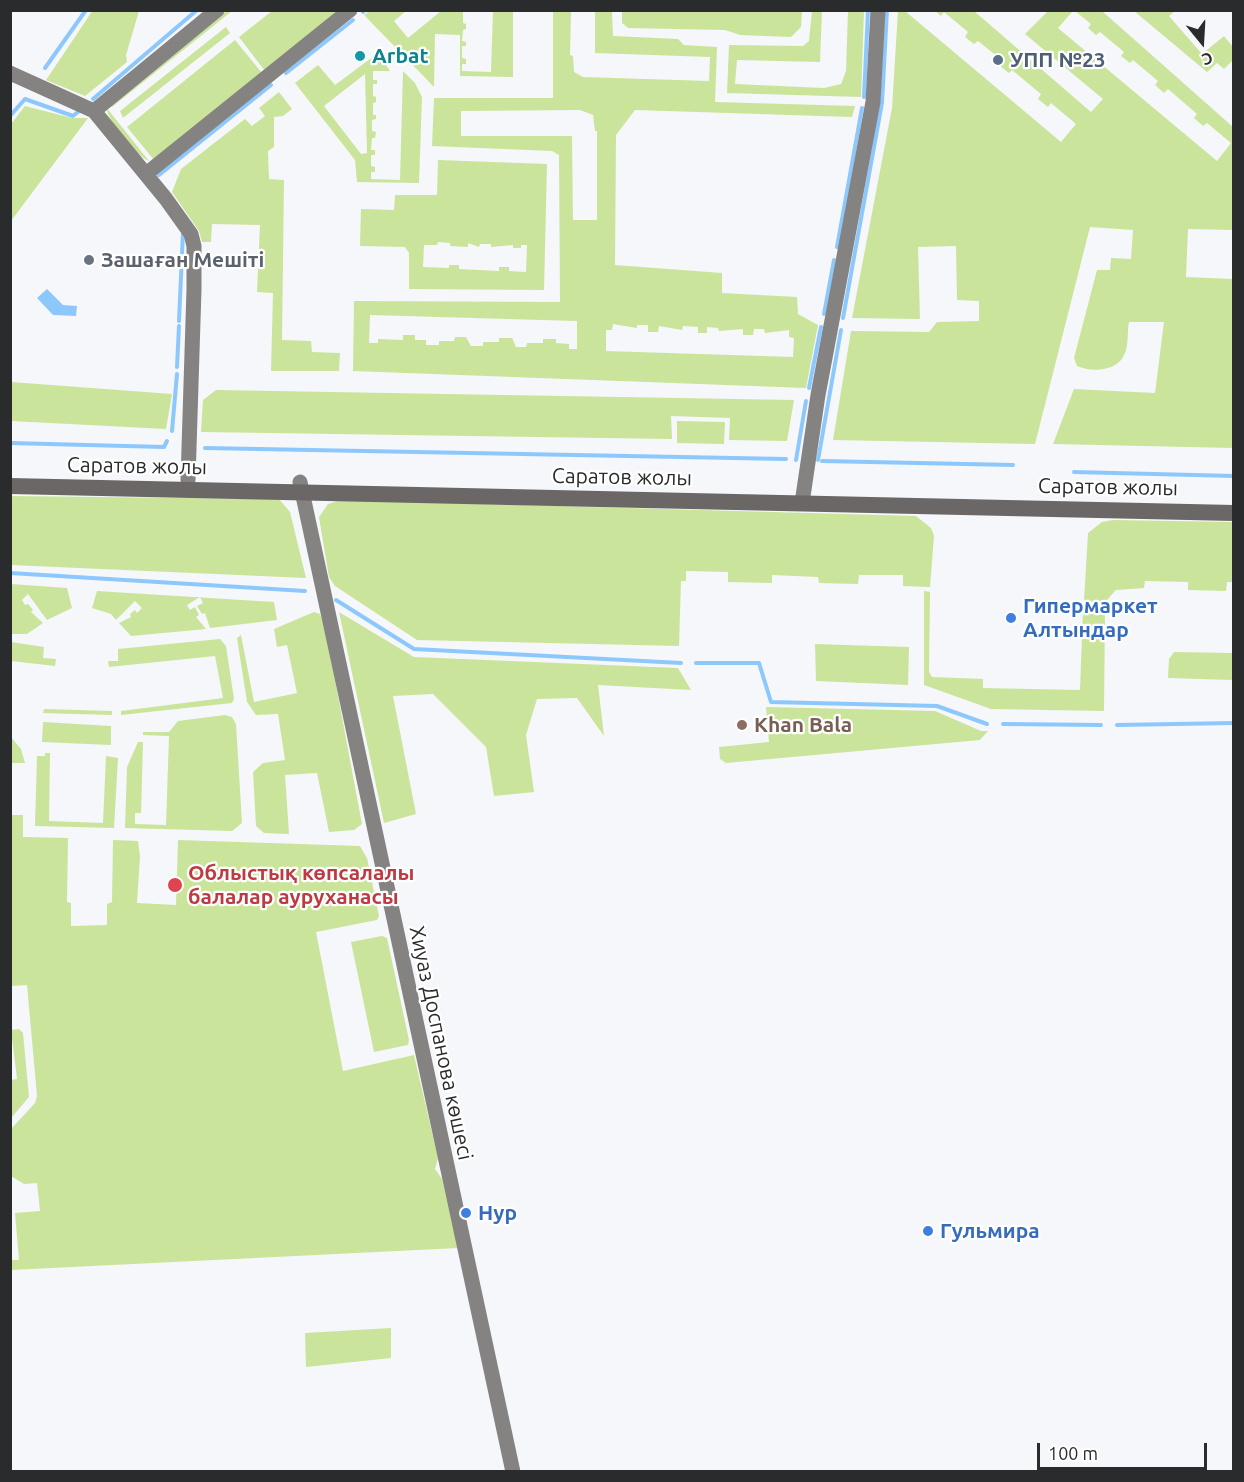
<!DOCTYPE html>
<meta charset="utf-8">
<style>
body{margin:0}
#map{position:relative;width:1244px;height:1482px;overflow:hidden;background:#f5f7fb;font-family:Ubuntu,sans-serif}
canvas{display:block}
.frame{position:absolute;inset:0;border:12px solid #2a2b2c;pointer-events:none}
.north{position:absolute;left:1172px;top:12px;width:60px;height:60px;-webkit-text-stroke:4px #fff;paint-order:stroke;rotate:162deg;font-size:16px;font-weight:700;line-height:24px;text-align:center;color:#2a2b2c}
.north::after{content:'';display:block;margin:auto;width:21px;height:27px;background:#2a2b2c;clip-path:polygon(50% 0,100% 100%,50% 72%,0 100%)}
.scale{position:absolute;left:1037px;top:1443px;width:170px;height:27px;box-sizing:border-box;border:3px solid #2a2b2c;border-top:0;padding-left:8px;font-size:18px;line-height:21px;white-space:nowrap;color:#2a2b2c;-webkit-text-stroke:4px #fff;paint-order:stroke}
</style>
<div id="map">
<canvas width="1244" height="1482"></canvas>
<div class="frame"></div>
<div class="north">С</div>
<div class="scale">100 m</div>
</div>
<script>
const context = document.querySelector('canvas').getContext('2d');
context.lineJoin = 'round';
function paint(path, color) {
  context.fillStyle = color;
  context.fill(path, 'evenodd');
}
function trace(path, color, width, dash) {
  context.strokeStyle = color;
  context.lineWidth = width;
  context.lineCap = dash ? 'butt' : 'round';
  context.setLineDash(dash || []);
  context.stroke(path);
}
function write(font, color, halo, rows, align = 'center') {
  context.font = font + ' Ubuntu,sans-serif';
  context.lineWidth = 4.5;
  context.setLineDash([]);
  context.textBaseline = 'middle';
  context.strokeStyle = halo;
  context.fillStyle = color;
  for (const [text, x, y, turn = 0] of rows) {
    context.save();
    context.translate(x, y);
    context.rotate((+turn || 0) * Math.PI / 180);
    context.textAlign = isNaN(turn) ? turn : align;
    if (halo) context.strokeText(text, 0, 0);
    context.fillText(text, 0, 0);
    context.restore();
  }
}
paint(new Path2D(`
 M93 10 139 11 126 55 127 62 85 96 46 80Z
 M226 11H232L112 107 109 104Z
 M272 11H339L265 71 239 37Z
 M369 11H406L394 21 408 38 441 11H467H463V23L466 24V29L463 30 462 41 466 42V46H462V58L466 59V64H462V71L491 72 493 11H513V77L460 76V35L435 34 434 87 364 15Z
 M553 11H571L570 55 573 56 574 72 583 77 709 81 710 57 595 53V11H612L613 36 678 39 684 45 717 47 715 102 855 106 852 117 635 110 616 135 615 265 722 273V293L797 297 798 314 818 325 806 388 353 371 354 301 560 302 559 155 552 151 432 146 434 98H553ZM580 110 593 115 595 131H597V220H573L572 136H461V111ZM370 315 577 321V349H569V344L556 343V339H543V343H527L526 347H516L512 338H499V342H483V346H471L466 337H455L454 341H439V345H426V340H415V335H403V340L378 339V343H369ZM613 324 637 328V325H648V332H658L659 326 682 330 683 326 698 327V333H707V327L718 328 719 331 743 329V335H753L754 329H764L765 333 789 330V337L794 338 793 357 606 351V330H612Z
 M622 11H802L801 27 791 37 740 35 725 30 628 28 622 23Z
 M812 11H822L820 62 737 60 735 84 824 88 841 84 846 71 848 11H864L861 97 727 93 729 45 803 46 809 41Z
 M898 11H905L1061 142 1076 124 1051 103 1048 107 1038 99 1041 94 1012 70 1009 73 1000 66 1003 61 978 41 974 44 965 37 968 32 944 12 941 16 935 11H974L1091 112 1103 99 1025 34 1048 11H1073L1058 28 1217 161 1231 143 1207 123 1203 126 1194 118 1197 114 1168 89 1164 93 1155 85 1158 81 1133 60 1130 63 1121 56 1124 52 1100 32 1096 35 1088 28 1091 24 1075 11H1102L1233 127V230L1188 229 1186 277 1233 279V448L1053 444 1074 389 1155 393 1164 322H1129C1127 332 1129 346 1124 355 1117 372 1091 372 1077 366L1074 358 1097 270H1110L1111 258 1131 259 1133 230 1090 227 1035 444 833 440 851 331 929 332 937 322 979 321V301L957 300 956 246 918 247 920 319 852 318 892 108Z
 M1134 11H1175L1169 16 1202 54 1224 36 1233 47V60L1224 69 1217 63 1207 72Z
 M226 27 230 33 123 118 120 111Z
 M235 40 262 73 154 160 127 127Z
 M378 53 390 71H373V80H377V84H373V96L376 97V102L373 103V115H376V119L372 120V131L376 132 375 138H372L371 150H375V155H371V166L375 167V172H371V179L400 180 403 71 415 83 422 97 419 183 357 182 355 160 295 83 318 65 335 85ZM365 74 367 153 361 154 324 106Z
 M279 92 292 109 283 116 274 117V147L268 151 269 179 284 180 282 340 311 341 312 352 340 353 339 371H271L273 293 257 292 260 225 212 224 211 242H202L199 231 172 192 181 169 245 119 252 126 265 116 259 108Z
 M25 106 72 118H88L11 221V124Z
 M106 107 149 161C136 156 107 120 106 107Z
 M438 160 547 164 544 290 409 289V253L405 247 360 246 361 209 394 210 395 195H437ZM438 242 450 243V246L468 247V243L479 247 480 244H491V247L513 245V248H521V245H527L526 272 509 271V267H499V271L459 269V265H449V268L423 267 424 245H437Z
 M11 382 172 394 166 429 11 421Z
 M216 390 794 400 787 441 729 440 730 418 671 416 672 439 201 432 203 400Z
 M677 421 725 422 724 444 677 443Z
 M11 496 279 499 290 512 306 578 11 565Z
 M341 500 916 516 931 528 934 536 930 587 903 586V575H859L858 584 819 583 818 577 772 575V583L728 582V572L686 571V581H681L679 646 417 640 335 586 329 577 319 517 328 504Z
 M1113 520 1233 522V582H1227L1226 591 1188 590V582L1145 581 1144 588 1116 590 1105 602 1084 601 1088 533 1102 522Z
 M11 584 67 588 72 608 47 620 28 594 22 600 25 605 28 604 33 610 31 612 43 623 27 634H11Z
 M97 591 274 602 277 620 210 628 205 613 202 614 197 606 203 603 200 597 187 605 190 610 195 607 199 615 196 617 206 629 131 636 119 623 131 617 130 614 135 610 137 613 142 608 135 601 116 620 111 614 92 608Z
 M924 591 930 592 929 672 932 677 983 679V688L1080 690 1083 609 1105 610 1104 711 991 709 924 685Z
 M314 612 320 614 325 626 362 824 354 830 329 832 317 773 285 775 289 834 264 833 256 826 253 772 263 763 285 760 278 714 256 715 247 702 237 638 241 635 254 702 297 693 287 645 277 647 274 629Z
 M339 612 414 657 678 668 691 690 598 685 604 736 577 698 537 699 526 735 534 792 494 796 486 747 433 694 393 696 416 814 384 823Z
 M220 639 226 646 234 699 232 703 121 715V711L223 698 215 656 109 667 108 661H118V649Z
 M11 642 44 647 43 658 56 659 55 666 11 661Z
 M815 644 909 647 908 685 816 681Z
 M1174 652 1233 653V680L1168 678 1169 659Z
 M766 707 935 711 981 731H988L980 740 726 763 720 759 719 747 769 742Z
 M44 709 112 711V715L43 713Z
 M225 715 232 717 236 724 242 823 232 831 125 828 127 767 138 742H143L141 813H135V824L166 825 169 736 143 735V732H169L178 721Z
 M43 722 111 726V745L42 742Z
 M10 736 21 749 25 763H11Z
 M45 753H50L49 821 103 823 106 756 118 758 114 828 35 826 37 756H45Z
 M11 815H23V837L68 838 67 902 71 903V926L107 925V904L112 902 113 840 138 841 140 856 137 903 176 905 178 840 360 846 367 858 379 916 377 920 316 932 343 1071 414 1055 438 1158 435 1169 442 1179 458 1248 11 1270 10 1243 12 1260H19L15 1213 40 1211 37 1183 24 1184 11 1176V1129L35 1103 37 1096 27 985 11 986Z
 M382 936 387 938 409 1040 408 1045 374 1052 351 942Z
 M19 1029 23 1033 29 1097 11 1118V1080L17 1079 11 1030Z
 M391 1328V1358L306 1367 305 1333Z`), '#cbe49b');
paint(new Path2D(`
 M47 289 63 305 77 306 76 316 53 315 37 298Z`), '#8dc8fd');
trace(new Path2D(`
 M363 12 364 10
 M45 68 86 10
 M286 73 353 20
 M864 97 868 10
 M93 99 197 10
 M10 116 25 99 73 116 79 111
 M159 175 271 85
 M837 247 862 108
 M824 314 834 260
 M843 318 882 103 887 10
 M179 321 183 232
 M177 367 179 326
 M809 388 821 327
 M172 431 177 374
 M10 443 164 447 167 441
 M205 448 786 459
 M796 460 806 401
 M818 460 841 330
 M822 461 1013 465
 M1074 472 1234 476
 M10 573 305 591
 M336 600 414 649 681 663
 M696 663H759L771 702 937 706 987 724
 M1003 724 1101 725
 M1117 725 1234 723`), '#8dc8fd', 4);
trace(new Path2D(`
 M10 73 94 111 166 199 191 234 194 246V289L188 480
 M94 111 217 10
 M146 174 350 10
 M300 482 513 1472
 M802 503 818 395 873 102 878 10`), '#858282', 15);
trace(new Path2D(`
 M10 486 1234 513`), '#6b6767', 16);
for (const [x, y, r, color] of [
 [360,56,6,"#0f9aa8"],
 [998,60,6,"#5c6f8a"],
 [89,260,6,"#6b7280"],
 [1011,618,6,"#3f7fe0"],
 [742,725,6,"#8d6e63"],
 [175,885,8,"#e0444e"],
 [466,1213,6,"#3f7fe0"],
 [928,1231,6,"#3f7fe0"]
]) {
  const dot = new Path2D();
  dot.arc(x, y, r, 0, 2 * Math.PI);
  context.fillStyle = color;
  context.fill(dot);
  trace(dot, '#fff', 2);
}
write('bold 21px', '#0d838f', '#fff', [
 ["Arbat",372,56]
], 'left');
write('bold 21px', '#4e5e75', '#fff', [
 ["УПП №23",1010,60]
], 'left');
write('bold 21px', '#5b616d', '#fff', [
 ["Зашаған Мешіті",101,260]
], 'left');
write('21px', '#2a2b2c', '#fff', [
 ["Саратов жолы",137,466,1],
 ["Саратов жолы",622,477,1],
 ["Саратов жолы",1108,487,1],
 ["Хиуаз Доспанова көшесі",441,1043,78]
]);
write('bold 21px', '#366cbe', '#fff', [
 ["Гипермаркет",1023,606],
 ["Алтындар",1023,630],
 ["Нур",478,1213],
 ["Гульмира",940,1231]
], 'left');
write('bold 21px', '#785e54', '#fff', [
 ["Khan Bala",754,725]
], 'left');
write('bold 21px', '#be3a42', '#fff', [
 ["Облыстық көпсалалы",188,873],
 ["балалар ауруханасы",188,897]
], 'left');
</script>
